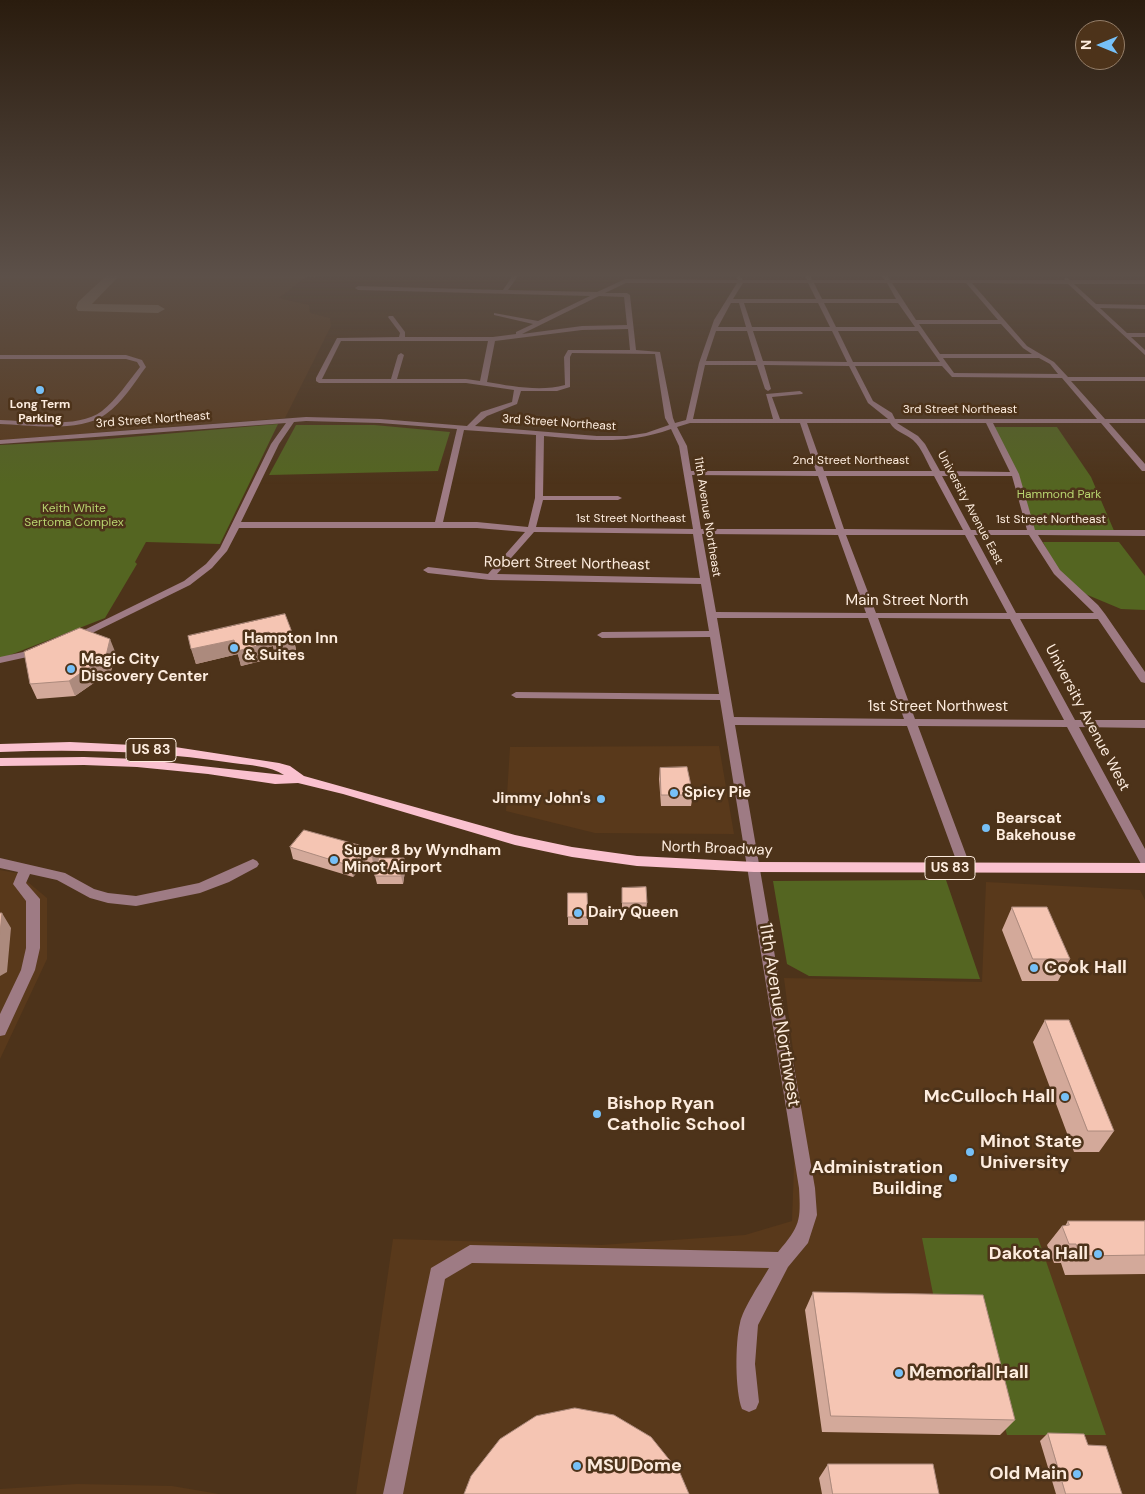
<!DOCTYPE html>
<style>
body{margin:0}
#map{position:relative;width:1145px;height:1494px;overflow:hidden;background:#4d331a;font-family:"DM Sans",sans-serif}
canvas{display:block}
.north{position:absolute;left:1075px;top:20px;width:50px;height:50px;box-sizing:border-box;background:#4d331a;border:1px solid #937d68;border-radius:50%;rotate:270deg;font-size:14px;font-weight:700;line-height:20px;text-align:center;color:#fdecde}
.north::after{content:'';display:block;margin:auto;width:18px;height:22px;background:#76c0f7;clip-path:polygon(50% 0,100% 100%,50% 72%,0 100%)}
</style>
<div id="map">
<canvas width="1145" height="1494"></canvas>
<div class="north">N</div>
</div>
<script>
const context = document.querySelector('canvas').getContext('2d');
context.lineJoin = 'round';
function paint(path, color) {
  context.fillStyle = color;
  context.fill(path, 'evenodd');
}
function trace(path, color, width, dash) {
  context.strokeStyle = color;
  context.lineWidth = width;
  context.lineCap = dash ? 'butt' : 'round';
  context.setLineDash(dash || []);
  context.stroke(path);
}
function write(font, color, halo, rows, align = 'center') {
  context.font = font + ' "DM Sans",sans-serif';
  context.lineWidth = 5;
  context.setLineDash([]);
  context.textBaseline = 'middle';
  context.strokeStyle = halo;
  context.fillStyle = color;
  for (const [text, x, y, turn = 0] of rows) {
    context.save();
    context.translate(x, y);
    context.rotate((+turn || 0) * Math.PI / 180);
    context.textAlign = isNaN(turn) ? turn : align;
    if (halo) context.strokeText(text, 0, 0);
    context.fillText(text, 0, 0);
    context.restore();
  }
}
paint(new Path2D(`
 M0 275H335L306 277 279 298 309 305 310 313 330 318 331 326 285 418 0 440Z
 M719 746 734 834 595 833 506 811 510 747Z
 M0 870 17 873 47 898V959L0 1059Z
 M986 882 1140 890 1145 900V1494H356L393 1239 601 1245 745 1235 792 1221 797 1083 784 978 982 982Z
 M77 1484 172 1486 219 1494H0V1489Z`), '#59391b');
paint(new Path2D(`
 M278 424 220 544 146 542 135 562 137 564 105 618 0 659V445L96 440Z
 M296 425H374L450 432 438 471 269 475Z
 M993 427H1057L1091 477 1115 533H1032L1015 474Z
 M1043 542H1119L1145 576V610L1121 609 1078 591 1055 565Z
 M946 880 980 979 809 976 787 964 773 881Z
 M922 1238H1038L1106 1435H1007L974 1310 936 1309Z`), '#546521');
paint(new Path2D(`
 M107 275H120L92 304 158 305 165 309 158 313 78 311 76 308 78 302Z`), '#8a725e');
paint(new Path2D(`
 M513 275H519L508 290 597 292 625 279 738 280 736 277 739 275 743 280H807L804 275H810L812 280H885L882 276 887 275 890 280H1064L1066 277 1070 280H1145V284H1074L1096 304 1145 305V309L1100 308 1127 333H1145V337H1131L1145 350V355L1068 284 972 283 1027 346 1054 362 1068 377H1145V381H1071L1105 419H1145V423H1109L1145 464V471H1142L1101 423H993L1019 474 1035 530H1145V536L1038 535 1060 570 1098 605 1105 614 1145 672V683L1141 682 1098 619H1020L1075 720H1145V728L1079 727 1145 849V866L1141 864 1067 727 918 726 971 868 969 871 965 873 961 871 959 868 907 726 735 725 815 1188 817 1215 808 1243 788 1267 758 1325 755 1364 759 1402 756 1409 749 1412 742 1409C735 1391 735 1343 740 1323 743 1308 761 1282 769 1268L472 1263 445 1279 403 1494H383L431 1268 470 1245 778 1252C800 1226 801 1221 799 1188L720 700 516 698 511 695 516 692 719 694 710 637 602 638 597 635 602 632 709 631 701 584 490 580 428 573 423 570 428 567 488 574 525 532 477 528H239L227 551 212 568 190 585 76 641 71 638 72 636 184 581 206 564 220 548 271 444 286 423 0 444V440L306 417 380 419 467 426 481 412 512 402 514 390 466 383H319L316 381V378L337 338 399 337 400 333 388 317 389 316H393L405 332V337H493L516 334V332L533 324 494 315V313L538 321 590 296 358 290 355 288 358 286 503 290ZM626 283H737L714 320 699 363 686 420 675 423 673 418 660 352 636 350 630 295 627 293H605ZM743 283H808L816 299H733ZM814 283H887L896 299H822ZM892 283H966L998 320H916ZM599 296 624 297 627 325 582 326 522 334ZM731 303H739L746 327H718ZM744 303H818L830 327H752ZM824 303H898L915 327H836ZM919 324H1001L1023 348 1032 354H940ZM628 329 630 350H568L564 357 565 385C540 392 511 386 487 382L495 341 582 330ZM716 331H747L756 361H706ZM753 331H832L847 362 763 361ZM838 331H918L940 362H853ZM341 341H488L480 381 466 379H397L404 355 401 353 398 355 391 379H322ZM572 353 655 354 665 418 669 425 646 433 626 436H597L475 426 487 416 517 404 521 391H557L570 387V357ZM943 358H1039L1050 364 1058 374 954 373ZM705 365H757L765 389 768 391 771 389 764 365 849 366 868 403 888 419H780L772 397 802 394 803 393 800 391 766 394 773 419H693ZM855 366H942L952 377 1062 378 1097 419H895L892 413 873 401ZM306 421 380 423 457 429 435 522H241L279 444 294 422ZM690 423H800L816 471H691L687 446 677 427ZM807 423H890C895 432 905 433 913 440 922 448 926 461 932 471H824ZM897 423H986L1010 472 940 471 925 444 918 436ZM671 429 679 446 693 529 536 527 543 500H618L622 498 618 496H543L544 436C590 440 626 445 671 429ZM464 430 536 435 535 498 528 527 477 522H443ZM692 475 818 476 836 529H701ZM826 476H934L963 530 844 529ZM942 476H1012L1027 530H971ZM534 532 693 534 700 578 497 574ZM702 534 838 535 866 613 716 612ZM846 535H965L1007 613H876ZM974 535H1029L1054 574 1094 613H1016ZM717 618H868L904 719 734 717ZM878 618 1010 619 1064 720 915 719Z
 M0 355H126L142 360 146 367C134 383 123 402 106 414 81 433 30 425 0 424V420C29 421 78 429 102 411 117 399 128 382 140 367L137 362 126 359H0Z
 M37 649 42 652 41 654 0 663V657Z
 M0 858 65 873 94 889 108 893 136 896 199 883 253 859 257 861 259 864 257 867 229 882 200 893 136 906 108 903 90 898 57 880 30 874 26 883 40 899V948L35 970 5 1035 0 1036V1014L21 970 26 948V901L13 884 18 872 0 868Z`), '#9e7b84');
paint(new Path2D(`
 M70 742 175 747 279 763 290 766 304 776 515 835 572 847 637 856 754 862 1145 863V873L754 872 637 866 572 857 515 845 343 794 298 783 275 784 208 774 137 767 84 765 0 766V758L84 757 137 759 284 775C271 766 248 765 233 763 155 751 78 749 0 752V744Z`), '#fac1cf');
paint(new Path2D(`
 M293 635 296 650 275 655 273 646 258 650 261 661 241 666 238 654 196 664 188 636Z
 M116 654 111 671 75 696 37 699 30 684Z
 M660 768 693 795 691 806H661L659 779Z
 M290 847 377 850 379 860 406 865 403 884H377L375 876 378 862 374 869 366 866 363 871 359 870 353 877 293 859Z
 M622 888 647 903 646 910 622 911Z
 M568 893 588 917V925H568Z
 M1012 907 1070 959 1058 981H1022L1002 930Z
 M1045 1020 1114 1131 1099 1152H1074L1033 1042Z
 M1145 1220V1274L1065 1275 1061 1263H1054L1047 1245 1062 1226H1065L1068 1221H1144Z
 M813 1292 1015 1420 1000 1435 822 1432 805 1310Z
 M1048 1433 1088 1445 1122 1494H1056L1040 1441Z
 M828 1464 939 1494H822L819 1478Z`), '#d3a99a');
paint(new Path2D(`
 M269 632 273 646 258 650 261 661 241 666 237 651 253 635Z
 M293 635 296 650 275 655 272 640Z
 M110 639 116 654 111 671 75 696 69 681Z
 M234 640 238 654 196 664 191 649Z
 M377 850 379 861 374 869 372 857Z
 M364 855 366 866 363 871 361 860Z
 M357 858 359 870 353 877 351 866Z
 M404 858 406 865 403 884 401 876Z
 M2 913 11 928 7 972 0 976V934Z`), '#ac8a7d');
const building = new Path2D(`
 M285 614 293 635 272 640 269 632 253 635 257 646 237 651 234 640 191 649 188 636Z
 M80 628 110 639 106 656 69 681 30 684 24 652Z
 M687 767 693 795H661L660 768Z
 M304 830 377 850 372 857 364 855 361 860 357 858 351 866 290 847Z
 M379 858H404L401 876H375Z
 M646 887 647 903H622V888Z
 M568 893H587L588 917H568Z
 M1012 907H1047L1070 959H1033Z
 M0 913H2L0 934Z
 M1045 1020H1069L1114 1131H1088Z
 M1068 1221H1145V1255L1080 1256 1076 1244H1069L1062 1226 1069 1225Z
 M813 1292 983 1295 1015 1420 831 1416Z
 M575 1408 614 1415 651 1437 680 1473 689 1494H464L471 1476 500 1439 536 1416Z
 M1048 1433 1084 1434 1088 1445 1106 1446 1122 1494H1066Z
 M828 1464H933L939 1494H833Z`);
paint(building, '#f5c5b3');
trace(building, '#ac8a7d', 1);
const sky = context.createLinearGradient(0, 0, 0, 484);
sky.addColorStop(0, '#2a1c0e');
sky.addColorStop(0.57, '#5c5049');
sky.addColorStop(1, '#5c504900');
context.fillStyle = sky;
context.fillRect(0, 0, 1145, 484);
for (const [x, y, r, color] of [
 [40,390,5,"#76c0f7"],
 [234,648,5,"#76c0f7"],
 [71,669,5,"#76c0f7"],
 [674,793,5,"#76c0f7"],
 [601,799,5,"#76c0f7"],
 [986,828,5,"#76c0f7"],
 [334,860,5,"#76c0f7"],
 [578,913,5,"#76c0f7"],
 [1034,968,5,"#76c0f7"],
 [1065,1097,5,"#76c0f7"],
 [597,1114,5,"#76c0f7"],
 [970,1152,5,"#76c0f7"],
 [953,1178,5,"#76c0f7"],
 [1098,1254,5,"#76c0f7"],
 [899,1373,5,"#76c0f7"],
 [577,1466,5,"#76c0f7"],
 [1077,1474,5,"#76c0f7"]
]) {
  const dot = new Path2D();
  dot.arc(x, y, r, 0, 2 * Math.PI);
  context.fillStyle = color;
  context.fill(dot);
  trace(dot, '#4d331a', 2);
}
write('bold 12px', '#fdecde', '#4d331a', [
 ["Long Term",40,405],
 ["Parking",40,419]
]);
write('12px', '#fdecde', '#4d331a', [
 ["3rd Street Northeast",960,410],
 ["3rd Street Northeast",153,420,-4],
 ["3rd Street Northeast",559,423,4],
 ["2nd Street Northeast",851,461],
 ["University Avenue East",970,508,62],
 ["11th Avenue Northeast",707,517,81],
 ["1st Street Northeast",631,519],
 ["1st Street Northeast",1051,520]
]);
write('12px', '#b8d46f', '#4d331a', [
 ["Hammond Park",1059,495],
 ["Keith White",74,509],
 ["Sertoma Complex",74,523]
]);
for (const [x, y, w] of [
 [151,750,50],
 [950,868,50]
]) {
  const box = new Path2D();
  box.roundRect(x - w / 2, y - 11.5, w, 23, 4);
  context.fillStyle = '#4d331a';
  context.fill(box);
  trace(box, '#fdecde', 1);
}
write('bold 14px', '#fdecde', null, [
 ["US 83",151,750],
 ["US 83",950,868]
]);
write('15px', '#fdecde', '#4d331a', [
 ["Robert Street Northeast",567,564,1],
 ["Main Street North",907,601],
 ["1st Street Northwest",938,707],
 ["University Avenue West",1087,718,62],
 ["North Broadway",717,849,2]
]);
write('bold 15px', '#fdecde', '#4d331a', [
 ["Hampton Inn",244,639],
 ["& Suites",244,656],
 ["Magic City",81,660],
 ["Discovery Center",81,677],
 ["Spicy Pie",684,793],
 ["Jimmy John's",591,799,"right"],
 ["Bearscat",996,819],
 ["Bakehouse",996,836],
 ["Super 8 by Wyndham",344,851],
 ["Minot Airport",344,868],
 ["Dairy Queen",588,913]
], 'left');
write('bold 18px', '#fdecde', '#4d331a', [
 ["Cook Hall",1044,968],
 ["McCulloch Hall",1055,1097,"right"],
 ["Bishop Ryan",607,1104],
 ["Catholic School",607,1125],
 ["Minot State",980,1142],
 ["University",980,1163],
 ["Administration",943,1168,"right"],
 ["Building",943,1189,"right"],
 ["Dakota Hall",1088,1254,"right"],
 ["Memorial Hall",909,1373],
 ["MSU Dome",587,1466],
 ["Old Main",1067,1474,"right"]
], 'left');
write('18px', '#fdecde', '#4d331a', [
 ["11th Avenue Northwest",779,1015,81]
]);
</script>
